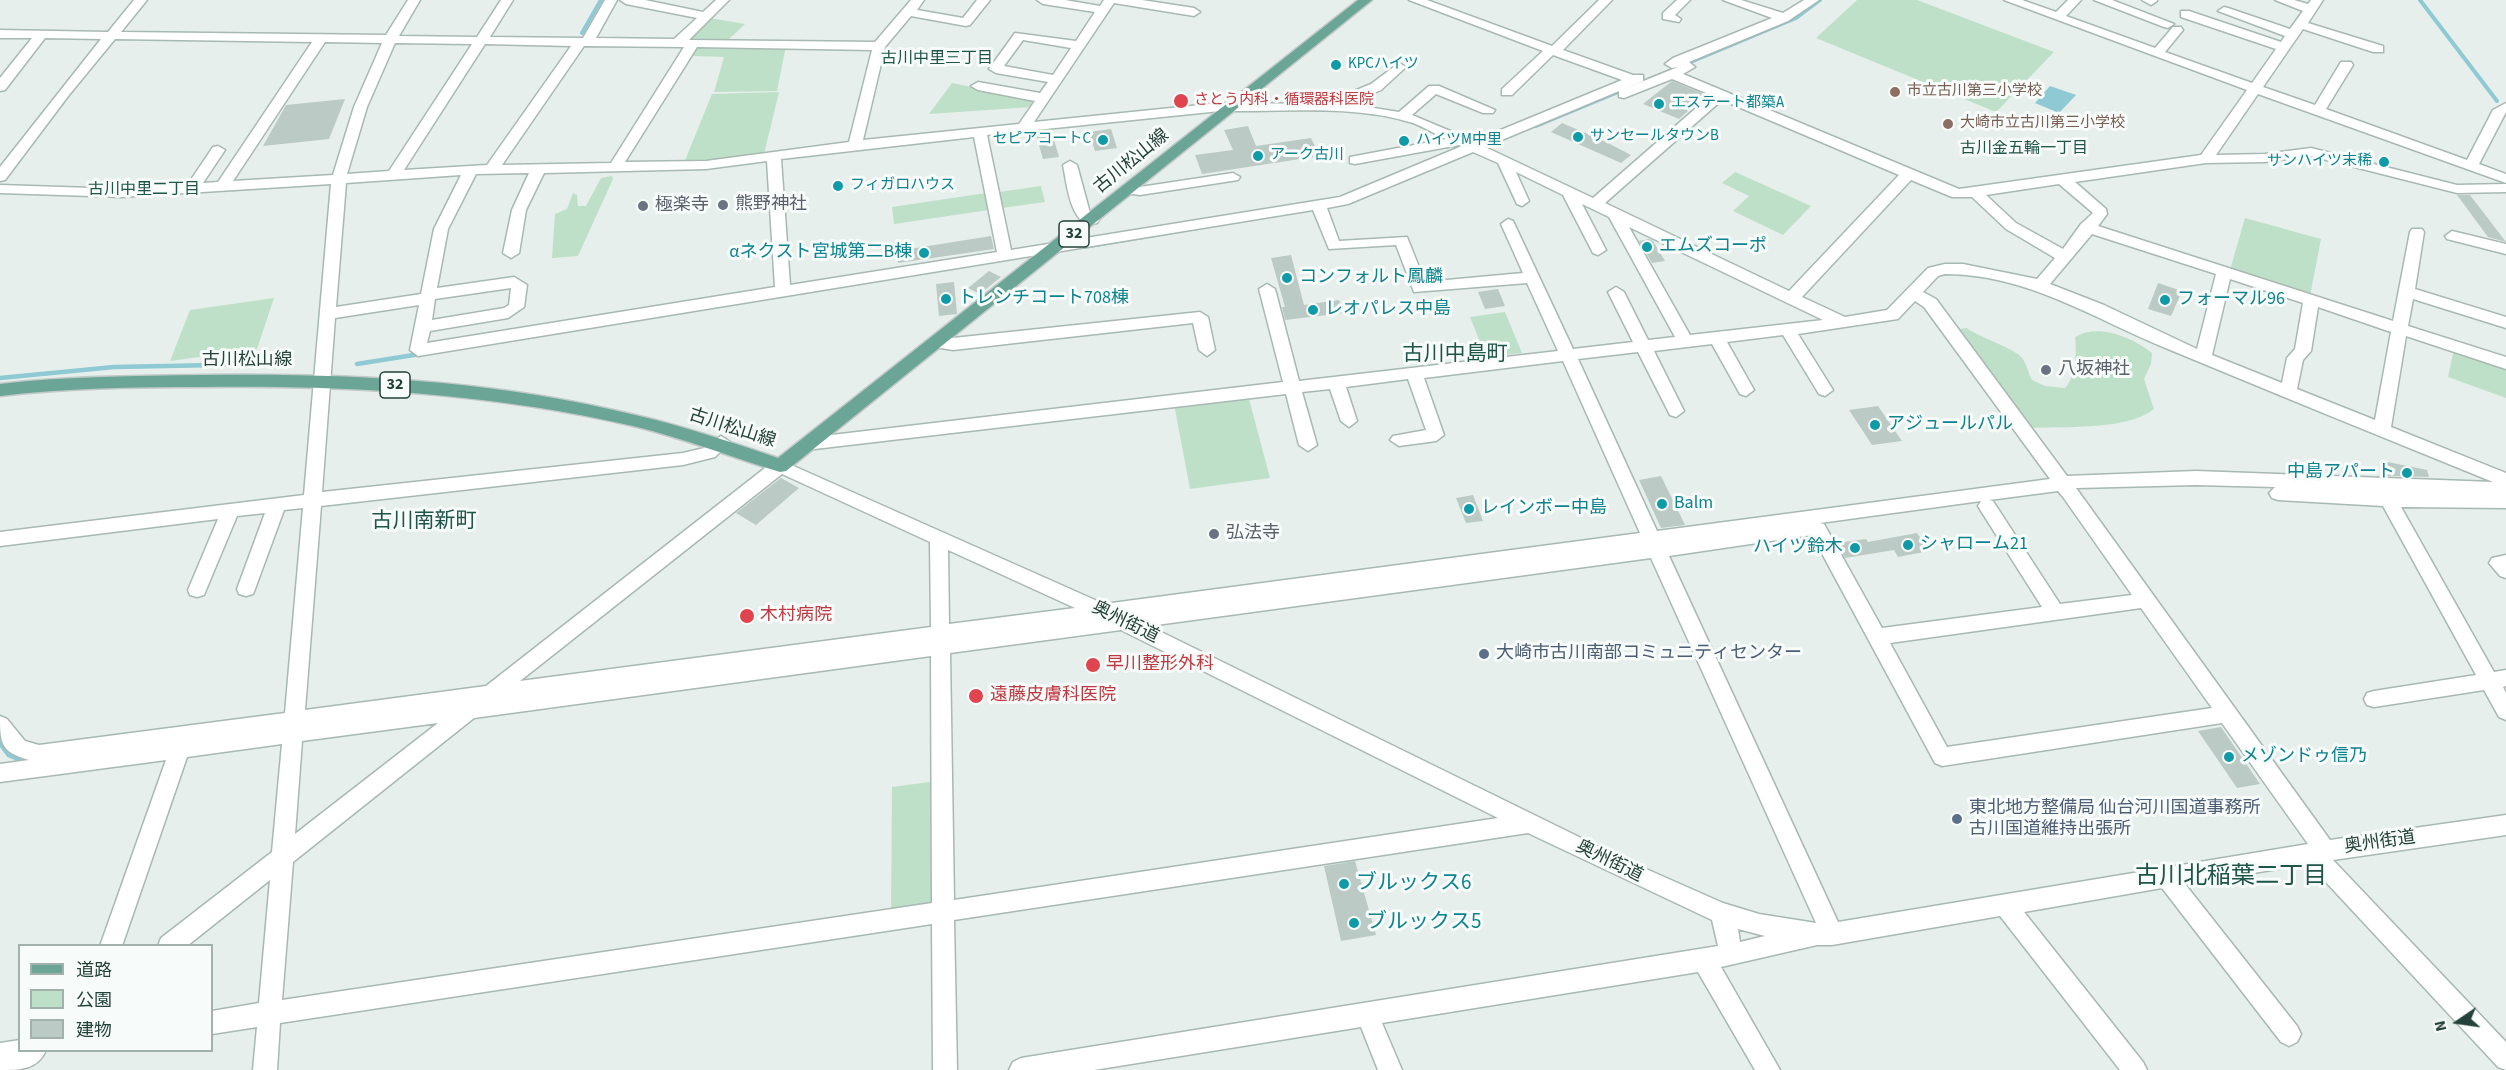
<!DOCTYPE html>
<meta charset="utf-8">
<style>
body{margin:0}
#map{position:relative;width:2506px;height:1070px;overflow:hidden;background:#e6efeb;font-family:"Source Sans 3","Noto Sans JP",sans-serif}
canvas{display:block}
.legend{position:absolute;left:18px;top:944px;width:195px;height:108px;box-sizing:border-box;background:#f7fbf9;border:2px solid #a3b1ad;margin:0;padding:8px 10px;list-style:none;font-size:18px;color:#24423a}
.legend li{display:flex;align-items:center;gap:12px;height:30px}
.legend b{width:30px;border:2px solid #a3b1ad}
.north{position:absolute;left:2428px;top:992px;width:60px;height:60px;-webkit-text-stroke:4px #f7fbf9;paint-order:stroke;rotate:257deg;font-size:16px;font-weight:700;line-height:24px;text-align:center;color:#24423a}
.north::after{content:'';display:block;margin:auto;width:21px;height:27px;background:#24423a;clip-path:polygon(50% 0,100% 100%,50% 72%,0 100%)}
</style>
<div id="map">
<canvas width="2506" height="1070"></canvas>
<ul class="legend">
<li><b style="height:8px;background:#6aa596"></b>道路</li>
<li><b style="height:16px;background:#bfe0c8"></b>公園</li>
<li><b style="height:16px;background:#bbcac4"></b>建物</li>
</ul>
<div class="north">N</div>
</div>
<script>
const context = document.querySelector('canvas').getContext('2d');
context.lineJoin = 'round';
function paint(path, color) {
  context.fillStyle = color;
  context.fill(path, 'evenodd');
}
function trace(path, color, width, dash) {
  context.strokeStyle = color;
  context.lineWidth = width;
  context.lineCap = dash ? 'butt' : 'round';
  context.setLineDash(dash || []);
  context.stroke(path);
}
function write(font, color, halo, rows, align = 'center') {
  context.font = font + ' "Source Sans 3","Noto Sans JP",sans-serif';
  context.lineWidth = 6;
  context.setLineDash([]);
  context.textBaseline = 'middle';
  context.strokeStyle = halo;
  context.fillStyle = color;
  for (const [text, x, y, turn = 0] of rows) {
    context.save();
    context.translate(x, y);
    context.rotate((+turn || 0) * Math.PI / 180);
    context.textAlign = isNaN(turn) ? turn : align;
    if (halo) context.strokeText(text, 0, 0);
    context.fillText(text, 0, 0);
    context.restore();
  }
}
paint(new Path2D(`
 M1857 0H1917L2054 52 1996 112 1816 38Z
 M710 18 745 24 728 40 688 39Z
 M697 44 786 46 777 91 714 92 724 57 691 56Z
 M952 83 1036 100 1032 107 929 114Z
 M779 92 764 154 720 161 684 163 712 94Z
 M1735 172 1811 206 1783 235 1733 211 1749 196 1722 183Z
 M612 176 613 179 578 256 552 258 555 214 567 209 573 193 577 195 578 206H586L601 178Z
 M1041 186 1045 202 1002 208 999 192Z
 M986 193 989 210 894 224 892 207Z
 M2245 218 2321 239 2310 296 2230 270Z
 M274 298 257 349 170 361 190 310Z
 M1505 312 1522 353 1486 357 1470 317Z
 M1967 328C1980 338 2015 348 2022 358 2027 364 2028 373 2032 380L2045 386 2065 388C2076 376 2077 353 2075 337 2098 323 2132 337 2152 353L2151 364 2144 379 2154 409C2128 431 2060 426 2027 428L1956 332 1960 329Z
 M2454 349 2506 366V398L2448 377Z
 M1248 395 1270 478 1190 489 1174 404Z
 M937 781 939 904 891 910 892 787Z`), '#bfe0c8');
paint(new Path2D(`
 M2050 86 2076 95 2059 113 2035 103Z`), '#8ec9d4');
trace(new Path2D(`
 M2420 0 2497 101
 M582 33 601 0
 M1650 79 1796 18 1820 0
 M1536 126 1623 90
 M1084 247 1351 202`), '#8ec9d4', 4);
trace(new Path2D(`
 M357 364 420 354
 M0 378 114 367 270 364`), '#8ec9d4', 4.5);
trace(new Path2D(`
 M0 743 9 755 26 762`), '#8ec9d4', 5);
paint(new Path2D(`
 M1672 81 1706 95 1679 119 1643 104Z
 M345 99 329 139 263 146 286 105Z
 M1562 123 1604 141 1631 155 1621 163 1551 132Z
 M1248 126 1256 146 1311 138 1320 156 1202 174 1195 155 1233 150 1224 130Z
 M1111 129 1117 148 1095 151 1089 132Z
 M1052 133 1059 157 1043 159 1036 135Z
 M2457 195H2470L2506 242 2488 237Z
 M991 236 994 249 898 263 897 251Z
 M1649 239 1653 241 1665 261 1652 263 1639 241Z
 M1291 255 1304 305 1339 300 1344 313 1285 320 1282 307H1285L1271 258Z
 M989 271 1001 277 980 294 968 288Z
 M954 282 957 314 939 316 936 284Z
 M2158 283 2182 291 2171 316 2148 309Z
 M1498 289 1505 306 1485 309 1478 292Z
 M1878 406 1902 441 1872 445 1849 410Z
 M2383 461 2427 470 2429 477 2387 476Z
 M1661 476 1685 525 1661 528 1639 480Z
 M781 478 799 488 756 525 736 513Z
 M1473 495 1483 521 1466 523 1456 498Z
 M1917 533 1929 551 1898 557 1894 550 1845 558 1837 543 1866 539 1868 542Z
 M2221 727 2260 784 2237 788 2198 731Z
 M1355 861 1376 935 1341 941 1324 866Z`), '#bbcac4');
const minor = new Path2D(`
 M134 0H147L121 32 386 35 408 0H420L399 36 477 37 501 0H513L490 37 583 38 605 0H617L596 38 674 39 697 18 626 4 620 0H645L703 12 716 0H729L689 40 875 42 911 0H924L917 10 963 18 977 0H990L970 25 966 26 911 16 885 47 863 140 1019 124 1035 101 978 90 971 86 978 82 1040 93 1048 82 996 73 989 69 1015 33 1076 41 1095 12 1043 4 1037 0H1065L1100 6 1104 0H1142L1194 8 1200 12 1194 16 1114 3 1034 122 1220 103 1333 104 1342 96 1371 84 1399 63 1406 67 1381 90 1349 104 1399 112 1429 86H1439L1495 110 1493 113H1483L1436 94 1412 115 1474 141 1622 80 1553 55 1512 95H1502V89L1543 51 1409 0H1427L1552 46 1599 0H1612L1563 50 1633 75H1643V81L1485 147 1593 198 1711 95 1672 79 1624 98 1619 97V91L1678 67 1672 68 1665 64 1673 58 1772 18 1723 0H1741L1783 13 1804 0H1819L1788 21 1689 62 1695 67 1683 74 1959 189 2201 155 2247 90 2004 0H2022L2056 12 2068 0H2081L2066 16 2155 48 2173 27H2181L2183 30 2165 52 2252 83 2276 49 2181 17V11H2189L2281 42 2285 36 2218 11 2224 7 2228 8 2290 29 2303 11 2275 0H2294L2308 4 2311 0H2323L2308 23 2383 46V52H2373L2303 29 2263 87 2315 105 2341 62H2351L2353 65 2326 109 2467 160 2493 110 2506 103V112L2479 164 2506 174V183L2258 94 2216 155 2265 154 2311 148 2457 185 2506 184V192L2457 193 2311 156 2265 162 2206 163 2075 182 2106 209 2107 214 2098 226 2393 321 2410 232 2412 229H2422L2424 232 2415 289 2506 317V328L2413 299 2408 326 2506 357V369L2406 336 2391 427 2506 473V508L2401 507 2494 672 2506 670V686L2503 687 2506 693V720L2499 717 2484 690 2374 707 2367 705 2364 699 2367 693 2374 691 2476 675 2383 506 2278 500 2272 498 2269 493 2275 487 2196 485 2076 488 2330 840 2506 815V835L2333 860 2506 1042V1070L2498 1067 2309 864 2185 884 2297 1026 2301 1034 2297 1042 2289 1046 2281 1042 2162 888 2024 912 2143 1062 2147 1070H2120L2000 916 1832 945H1817L1721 967 1780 1070H1755L1698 972 1382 1023 1402 1070H1378L1361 1027 1094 1070H1009L1013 1062 1021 1058 1718 946 1712 920 1528 833 954 920 957 1070H933L932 924 280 1023 277 1070H253L257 1027 212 1034V1011L259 1003 270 880 187 946H158L161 938 272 852 282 744 187 757 122 946H100L166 760 0 782V764L29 760C1 752 0 744 0 716L7 719 25 741 39 745 285 713 303 508 284 510 255 589 253 594 246 596 239 594 237 589 265 513 237 516 206 590 204 595 197 597 190 595 188 590 218 519 0 546V532L304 495 331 184 122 197 0 193V185L122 189 188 184 213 147 218 146 225 150 203 183 218 182 312 42 115 39 69 95 5 180 0 181V167L101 39 45 38 5 90 0 91V78L32 38H0V30L108 32ZM1023 40 1071 48 1053 75 1004 66ZM325 42 382 43 354 107 333 175 233 181ZM395 43 472 44 389 171 347 174 367 107ZM485 44 571 46 487 165 404 170ZM584 46 684 47 611 163 502 165ZM697 47 872 50 849 142 706 161 625 162ZM1722 100 1899 175 1789 291 1605 203ZM1220 111C1282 112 1353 104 1413 123 1424 127 1435 134 1446 139L1350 157V163L1355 164 1459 145 1462 146 1340 197 1011 250 987 135ZM974 137 997 252 790 285 781 159ZM1473 152 1498 163 1517 204 1522 206 1529 201 1516 172 1563 195 1593 253 1598 255 1606 250 1582 204 1609 217 1675 337 1648 340 1624 292 1616 287 1608 292 1633 342 1573 349 1513 221 1508 219 1501 224 1523 273 1425 282 1407 237 1339 241 1327 208 1348 204ZM767 161 775 287 427 343 430 331 508 318 524 307 527 285 514 277 437 288 448 229 476 174 529 173 512 210 503 253 511 258 519 253 526 210 544 173 706 169ZM461 175 434 229 421 294 336 307 346 183ZM1911 180 1952 197H1972L2006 229 2055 258 2037 279 1963 264H1945L1928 268 1887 310 1845 317 1802 297ZM2059 184 2093 213 2081 224 2063 249 2016 223 1986 195ZM1313 210 1329 249 1396 245 1414 292 1527 283 1558 351 1299 381 1275 289 1267 284 1259 289 1283 382 806 438 797 444 806 450 1286 394 1299 445 1308 451 1317 445 1302 392 1330 389 1341 421 1349 427 1357 421 1346 387 1408 379 1426 430 1393 436 1390 440 1399 446 1436 441 1444 435 1424 378 1563 361 1640 533 1104 604 780 460 774 461 486 686 305 710 321 506 683 465 715 457 730 442 721 436 704 448 683 453 322 492 335 318 419 305 410 350 418 356ZM1629 227 1823 320 1690 335ZM2092 234 2216 274 2197 349 2104 305 2050 284ZM1945 274C2027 274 2094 319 2168 349 2276 394 2385 438 2493 482L2196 471 2067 476 1936 299 1923 292 1938 276ZM2230 279 2303 303 2295 349 2287 358 2282 383 2212 355ZM511 288 509 305 504 308 432 320 435 299ZM1915 301 1924 307 2050 479 1657 531 1578 359 1638 352 1670 415 1676 417 1684 411 1654 351 1712 344 1740 394 1746 396 1754 390 1727 342 1783 335 1819 394 1825 396 1833 390 1798 334 1898 319ZM2318 307 2391 332 2375 420 2297 389 2303 360 2311 351ZM782 474 930 542 931 627 520 681ZM2058 491 2063 497 2132 595 2060 604 1993 501 1989 500ZM1981 501 1978 506 1981 511 2042 607 1882 628 1824 524 1820 523ZM1812 535 1935 763 1942 766 2222 723 2308 844 1838 922 1669 556ZM948 550 1075 608 949 624ZM1651 558 1816 923 1759 914 1723 903 1628 861 1149 626ZM2141 608 2212 708 1947 747 1890 643ZM1121 630 1498 818 954 900 950 653ZM931 656 932 903 282 1000 293 862 474 718ZM438 723 295 834 302 741ZM1738 929 1765 936 1740 942Z
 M1677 0H1690L1675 15 1681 19 1679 22 1663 19V13Z
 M2094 0H2112L2174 24 2168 28 2164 27Z
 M2142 0H2157V1L2151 5Z
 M1070 161 1077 165 1090 213 1099 220 1097 223C1070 230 1067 183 1063 165Z
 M1233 173 1240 177 1238 180 1140 195 1124 193 1122 190 1129 186 1140 187Z
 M2452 231 2506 244V254L2447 239 2445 236Z
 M1200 312 1208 317 1215 350 1207 356 1199 350 1193 323 953 350 929 346 927 342 935 336 953 338Z
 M2506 555V578L2500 576 2489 563 2492 558Z
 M20 1040V1050H46C38 1070 19 1070 0 1070V1043Z`);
const major = new Path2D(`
 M1358 0H1372L786 471 780 472C731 457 683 438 633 426 490 393 345 385 200 387 133 387 66 388 0 396V384C68 376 135 376 203 375 348 373 494 380 635 415 683 426 731 442 778 458Z`);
trace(minor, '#a8b8b2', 3);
trace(major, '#c2cac8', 3);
paint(minor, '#fff');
paint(major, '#6aa596');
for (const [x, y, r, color] of [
 [1336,65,6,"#0f9aa8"],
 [1895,92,6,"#8d6e63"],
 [1181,101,8,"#e0444e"],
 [1659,104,6,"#0f9aa8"],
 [1948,124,6,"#8d6e63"],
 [1578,137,6,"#0f9aa8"],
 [1103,140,6,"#0f9aa8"],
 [1404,141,6,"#0f9aa8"],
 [1258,156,6,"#0f9aa8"],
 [2384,162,6,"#0f9aa8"],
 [838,186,6,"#0f9aa8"],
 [723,205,6,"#6b7280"],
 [643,206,6,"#6b7280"],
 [1647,247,6,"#0f9aa8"],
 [924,253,6,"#0f9aa8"],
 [1287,278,6,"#0f9aa8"],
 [946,299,6,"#0f9aa8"],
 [2165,300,6,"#0f9aa8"],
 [1313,310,6,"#0f9aa8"],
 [2046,370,6,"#6b7280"],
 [1875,425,6,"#0f9aa8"],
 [2407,473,6,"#0f9aa8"],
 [1662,504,6,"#0f9aa8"],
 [1469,509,6,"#0f9aa8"],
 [1214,534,6,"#6b7280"],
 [1908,545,6,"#0f9aa8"],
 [1855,548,6,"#0f9aa8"],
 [747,616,8,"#e0444e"],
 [1484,654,6,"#5c6f8a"],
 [1093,665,8,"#e0444e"],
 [976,696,8,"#e0444e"],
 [2229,757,6,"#0f9aa8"],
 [1957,819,6,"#5c6f8a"],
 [1344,884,6,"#0f9aa8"],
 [1354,923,6,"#0f9aa8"]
]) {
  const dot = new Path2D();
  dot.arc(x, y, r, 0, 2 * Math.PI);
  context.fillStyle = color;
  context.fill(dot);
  trace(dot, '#f7fbf9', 2);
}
write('15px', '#0d838f', '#f7fbf9', [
 ["KPCハイツ",1348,65],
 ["エステート都築A",1671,104],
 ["サンセールタウンB",1590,137],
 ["セピアコートC",1091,140,"right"],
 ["ハイツM中里",1416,141],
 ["アーク古川",1270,156],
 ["サンハイツ末稀",2372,162,"right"],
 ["フィガロハウス",850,186]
], 'left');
write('15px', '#785e54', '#f7fbf9', [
 ["市立古川第三小学校",1907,92],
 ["大崎市立古川第三小学校",1960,124]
], 'left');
write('15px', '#be3a42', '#f7fbf9', [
 ["さとう内科・循環器科医院",1194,101]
], 'left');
write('16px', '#1f5548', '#f7fbf9', [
 ["古川中里三丁目",937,59],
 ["古川金五輪一丁目",2024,149],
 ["古川中里二丁目",144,190]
]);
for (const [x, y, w] of [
 [1074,234,30],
 [395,385,30]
]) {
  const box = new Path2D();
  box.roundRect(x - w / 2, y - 13, w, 26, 4.5);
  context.fillStyle = '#f7fbf9';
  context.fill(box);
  trace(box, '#24423a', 1.5);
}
write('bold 16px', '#24423a', null, [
 ["32",1074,234],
 ["32",395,385]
]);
write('18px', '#24423a', '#f7fbf9', [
 ["古川松山線",1132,162,-39],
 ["古川松山線",247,361],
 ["古川松山線",732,429,18],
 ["奥州街道",1125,623,26],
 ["奥州街道",2380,843,-8],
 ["奥州街道",1609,862,26]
]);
write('18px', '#5b616d', '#f7fbf9', [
 ["熊野神社",735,205],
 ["極楽寺",655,206],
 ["八坂神社",2058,370],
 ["弘法寺",1226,534]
], 'left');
write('18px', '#0d838f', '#f7fbf9', [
 ["エムズコーポ",1659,247],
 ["αネクスト宮城第二B棟",912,253,"right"],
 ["コンフォルト鳳麟",1299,278],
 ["トレンチコート708棟",958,299],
 ["フォーマル96",2177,300],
 ["レオパレス中島",1325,310],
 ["アジュールパル",1887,425],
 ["中島アパート",2395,473,"right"],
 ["Balm",1674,504],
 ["レインボー中島",1481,509],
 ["シャローム21",1920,545],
 ["ハイツ鈴木",1843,548,"right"],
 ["メゾンドゥ信乃",2241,757]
], 'left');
write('18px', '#be3a42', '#f7fbf9', [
 ["木村病院",760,616],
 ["早川整形外科",1106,665],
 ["遠藤皮膚科医院",990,696]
], 'left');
write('18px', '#4e5e75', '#f7fbf9', [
 ["大崎市古川南部コミュニティセンター",1496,654],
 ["東北地方整備局 仙台河川国道事務所",1969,809],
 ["古川国道維持出張所",1969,830]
], 'left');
write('21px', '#1f5548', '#f7fbf9', [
 ["古川中島町",1455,355],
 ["古川南新町",424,522]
]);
write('21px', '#0d838f', '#f7fbf9', [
 ["ブルックス6",1356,884],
 ["ブルックス5",1366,923]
], 'left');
write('24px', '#1f5548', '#f7fbf9', [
 ["古川北稲葉二丁目",2231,878]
]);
</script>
